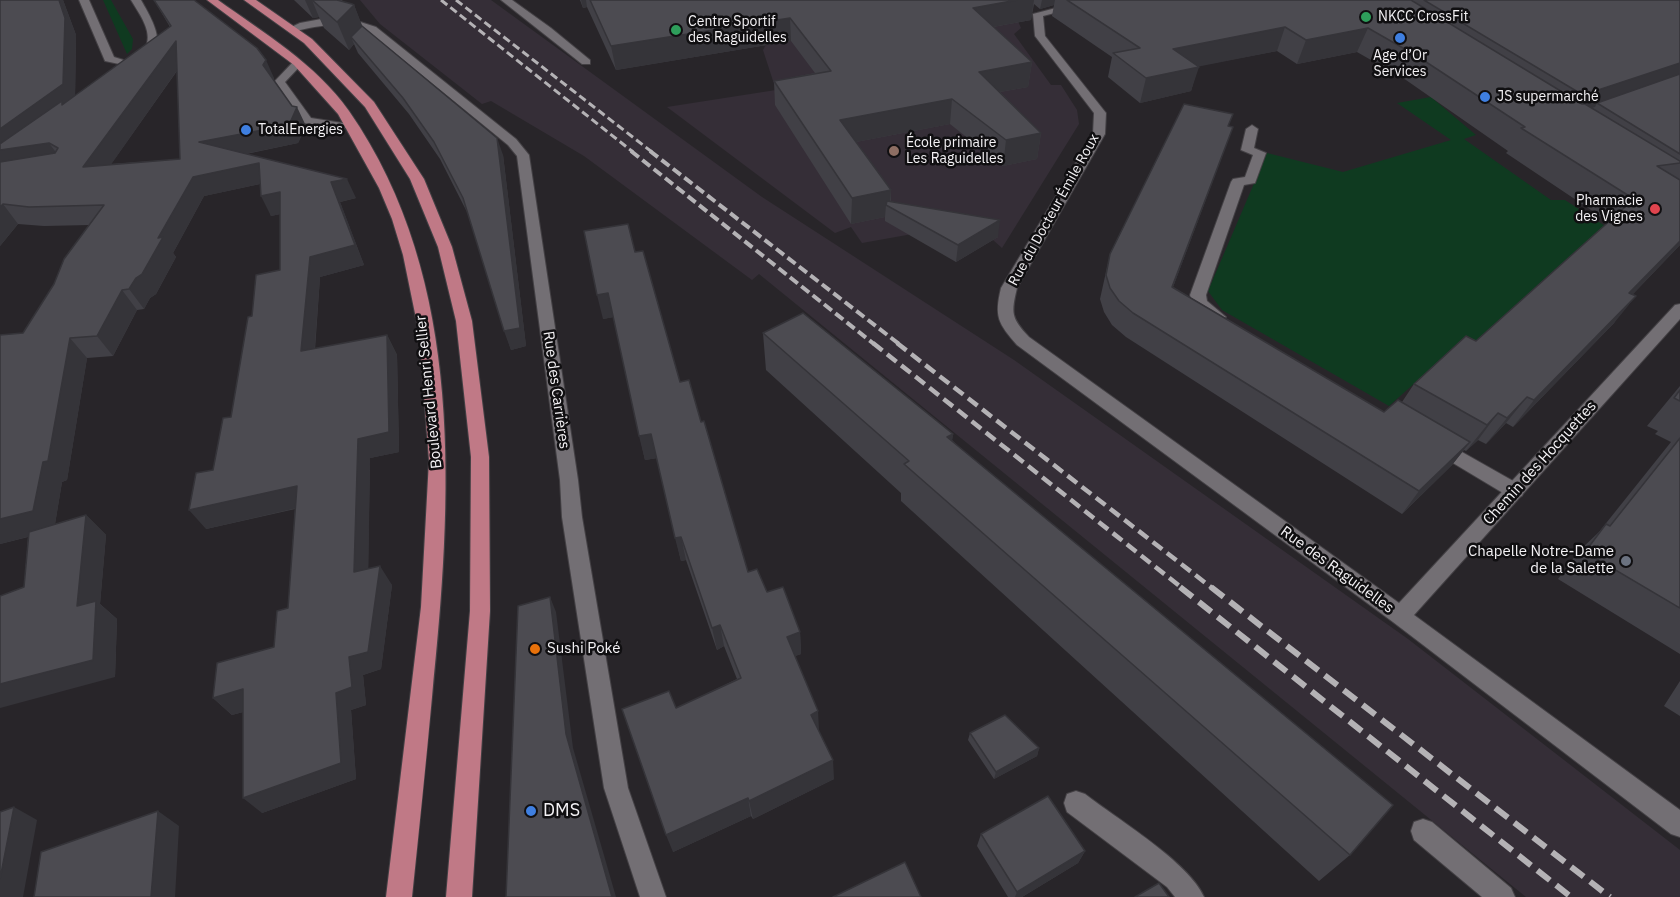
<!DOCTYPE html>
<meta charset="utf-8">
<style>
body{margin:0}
canvas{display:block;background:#282529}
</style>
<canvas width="1680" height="897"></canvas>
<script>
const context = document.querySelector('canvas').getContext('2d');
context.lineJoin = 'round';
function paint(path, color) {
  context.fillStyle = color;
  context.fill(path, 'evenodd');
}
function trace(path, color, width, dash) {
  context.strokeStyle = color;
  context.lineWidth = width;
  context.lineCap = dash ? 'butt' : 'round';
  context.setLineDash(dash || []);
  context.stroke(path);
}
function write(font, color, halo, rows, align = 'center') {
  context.font = font + ' "IBM Plex Sans",sans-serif';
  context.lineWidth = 5;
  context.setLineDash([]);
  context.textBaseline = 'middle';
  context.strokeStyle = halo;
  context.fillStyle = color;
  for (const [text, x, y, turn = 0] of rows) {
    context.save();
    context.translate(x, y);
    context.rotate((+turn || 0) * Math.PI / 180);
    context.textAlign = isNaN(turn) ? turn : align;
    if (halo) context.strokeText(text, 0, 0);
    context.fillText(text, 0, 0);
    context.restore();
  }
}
paint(new Path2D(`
 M360 0H491L762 197 1014 360 1408 639 1680 850V897H1526L759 274 752 280 584 156 491 101 482 104 380 24Z
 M983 0 1016 17 1021 28 1014 34 1051 85H1061L1077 110 1079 124 1002 248 974 223 862 243 851 227 835 233 667 107 776 90 763 50 767 43Z`), '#352e37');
paint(new Path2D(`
 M103 0H111L133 39 132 49 127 54Z
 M1431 97 1476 135 1464 139 1551 200H1565L1642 250 1456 361 1445 356 1389 406 1222 310 1208 291 1267 153 1343 172 1451 140 1397 103Z`), '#0f3a20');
const service = new Path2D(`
 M501 0H512L551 28 590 60V64H582Z
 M294 61 303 63 285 82 311 118 355 125V129L303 123 274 82Z`);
const pedestrian = new Path2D(`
 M1252 125 1258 129 1254 148 1266 153 1255 183 1244 185 1206 295 1207 301 1226 317 1218 322C1205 319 1193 307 1190 295L1231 182 1233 179 1245 177 1253 155 1241 150 1246 129Z
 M1439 439 1522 486 1524 491 1522 496 1515 498 1508 496 1433 451 1430 446 1433 441Z
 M1076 791 1085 794C1116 818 1190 863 1204 897H1175L1167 887 1067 812 1064 803 1067 794Z`);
const minor = new Path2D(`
 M79 0H89L114 57 133 63V67L105 61Z
 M131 0H141C151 18 172 50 141 60L135 57C139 53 143 50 146 46 153 31 138 12 131 0Z
 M1086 0H1104L1043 16 1045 36 1106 113 1105 134 1017 288C1011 313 1011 318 1029 337L1399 603 1675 305 1680 304V319L1414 615 1680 810V837L1671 834 1393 622 1017 345C998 323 994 317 1001 288L1093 134 1094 113 1035 36 1033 14Z
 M332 17 351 19 376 27 516 139 529 155 578 480 582 517 628 788 666 897H640L604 788 562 517 560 480 517 156 508 145 368 31C341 21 320 25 292 32L287 29 300 23Z
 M1423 819 1432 822 1511 888 1515 897H1482L1414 840 1411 831 1414 822Z`);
const primary = new Path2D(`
 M207 0H218C264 33 316 64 349 111 467 281 452 501 432 697 426 763 419 830 412 897H386L421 607 429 460 419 333 403 255 392 219 379 188 338 114 294 65Z
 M244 0H256L312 39 374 102 424 179 452 247 472 321 489 457 490 611 472 897H446L470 611 471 457 456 321 438 247 410 179 365 107 304 43Z`);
trace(service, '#434044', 2);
trace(pedestrian, '#434044', 2);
trace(minor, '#434044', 2);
trace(primary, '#434044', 2);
paint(service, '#736f74');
paint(pedestrian, '#736f74');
paint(minor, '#736f74');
paint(primary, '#c07986');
trace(new Path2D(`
 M441 0 633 152
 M456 0 652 152`), '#b4b2b5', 3, [8, 4]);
trace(new Path2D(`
 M631 151 874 344
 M650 151 899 344`), '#b4b2b5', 4, [10, 4.5]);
trace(new Path2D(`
 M873 343 1182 588
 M897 343 1212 588`), '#b4b2b5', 4.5, [12, 6]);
trace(new Path2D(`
 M1180 587 1571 897
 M1211 587 1610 897`), '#b4b2b5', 6, [16, 8]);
paint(new Path2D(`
 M0 0H63L76 35 75 96 170 27 154 0 274 78V80L306 126 298 143 246 154 356 198 340 202 364 265 320 277 315 349 387 335 397 355 399 452 370 458 368 569 392 585 381 669 363 675 366 705 351 710 356 779 262 813 243 712 232 715 213 698 274 647 288 608 295 509 206 529 213 470 231 417 252 316 280 270V214L271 216 260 184 204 196 173 253 176 257 156 294 150 298 144 309 137 310 113 356 87 358 67 480 62 482 55 524 86 515 106 535 100 604 117 619 115 677 24 587 28 537 0 544V335L23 333 54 284 89 225 44 226 18 224 0 246ZM177 71 180 159 111 164 116 157Z
 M294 0H342L343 2 354 5 362 26 503 155 526 346 511 350 467 212 440 159 409 114 358 53 354 44 349 50 324 28 319 17 313 18Z
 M580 0H1680V245L1632 295 1614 323 1513 427 1506 423 1486 444 1478 440 1466 451 1464 450 1452 465 1402 514 1126 337 1112 325 1104 312 1100 299 1110 254 1229 126 1233 127 1173 287 1384 412 1402 402 1414 384 1476 341 1609 222 1506 153 1508 151 1406 80 1357 52 1297 64 1277 51 1198 66 1191 91 1140 103 1108 77 1112 57 1052 16 1054 5 1040 9 1034 4 1031 20 993 27 1032 62 1028 87 1000 92 1041 133 1037 159 1003 166 950 124 856 142 891 190V201L998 237 956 262 885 221V217L851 224 775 105 774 81 815 73 791 41 616 70 587 7 583 8Z
 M635 252 680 382 701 422 748 572 767 592 800 632 801 654 795 656 834 779 753 819 751 816 673 852 676 708 737 679 724 646 717 650 686 560 681 561 657 458 645 460 613 317 603 319Z
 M763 333 953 434 952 440 1350 855 1319 881 901 501V493L766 370Z
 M1680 386V654L1558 579 1579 551 1599 532 1671 442 1655 434 1658 431 1647 426Z
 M1680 681V716L1664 706Z
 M970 733 1039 748 1037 756 994 779 968 740Z
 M981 834 1085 851 1078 863 1022 897H1008L977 846Z`), '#414046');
paint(new Path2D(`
 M59 0H63L76 35 75 102 49 143 63 162 0 166V129Z
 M305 0H326H312L319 17 313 18Z
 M581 0H586L587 7 583 8Z
 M1017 0H1034L1031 20 970 31 973 8Z
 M1042 0H1055L1054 5 1040 9Z
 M354 5 365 33 351 37 354 44 349 50 337 22Z
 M790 18 791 41 616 70 611 46Z
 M1285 27 1277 51 1166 73 1173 49Z
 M1368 28 1357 52 1297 64 1306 40Z
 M176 41 185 59 96 186 83 167Z
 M266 60 274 78 272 83 263 65Z
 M1032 62 1028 87 976 96 979 72Z
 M1680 63V79L1597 103 1595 107 1570 115 1583 95Z
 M1199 67 1191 91 1140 103 1146 78Z
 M952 99 950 124 840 145V120Z
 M297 107 306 126 298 143 210 161 199 142Z
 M1233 127 1225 149 1164 311 1172 287Z
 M1041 133 1037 159 1003 166 1006 140Z
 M497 138 503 155 526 346 511 350 504 331Z
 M259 163 269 182 204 196 173 253 176 257 156 294 150 298 144 309 129 289 193 177Z
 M347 179 356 198 340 202 364 265 320 277 313 371 301 351 310 257 331 182Z
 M891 190 890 207 886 205 885 217 851 224 852 198Z
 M280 192 290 212 271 216 261 196Z
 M3 204 18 224 0 246V207Z
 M1000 220 998 237 956 262 958 245Z
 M1680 241V245L1608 320 1629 293Z
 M122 290 137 310 113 356 97 336Z
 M608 293 614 317 603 319 597 295Z
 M1636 296 1614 323 1513 427 1534 400Z
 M387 335 397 355 399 452 370 458 368 591 354 572 358 439Z
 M70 338 87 358 67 480 62 482 54 530 0 544V519L43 462Z
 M1527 397 1506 423 1486 444 1507 418Z
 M1498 413 1478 440 1466 451 1487 425Z
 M651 434 657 458 645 460 639 436Z
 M953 434 948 471 947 437Z
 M1470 442 1452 465 1402 514 1419 491Z
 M297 486 310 505 206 529 189 510Z
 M86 515 106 535 100 604 117 619 115 677 0 708V684L77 606Z
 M681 537 686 560 681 561 675 538Z
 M380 566 392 585 381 669 363 675 366 705 351 710 356 779 262 813 243 798 336 693 349 657Z
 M550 597 556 612 573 748 616 897H612L566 734Z
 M720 625 724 646 717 650 712 628Z
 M800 632 801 654 789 658 787 637Z
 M243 689 261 707 232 715 213 698Z
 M818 711 819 731 811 715Z
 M1039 748 1037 756 994 779 996 772Z
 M833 760 834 779 753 819 749 801Z
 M748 798 751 816 673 852 666 835Z
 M14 807 37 820 23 897H0V879Z
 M158 811 179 826 175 897H151Z
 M1085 851 1078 863 1022 897H1015L1017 892Z`), '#353439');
const building = new Path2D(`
 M0 0H59L65 18 63 84 0 129Z
 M154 0H194L257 48 266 60 263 65 292 106 297 107 289 125 199 142 347 179 331 182 355 245 310 257 301 351 387 335 389 432 358 439 354 572 380 566 368 652 349 657 352 687 336 693 341 763 243 798V689L213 698 217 663 274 647 277 611 288 608 297 486 189 510 196 473 213 470 223 418 231 417 248 317 252 316 256 275 280 270V192L261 196 259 163 193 177 158 238 163 237 142 274 136 278 129 289 122 290 97 336 70 338 48 461 43 462 33 511 0 519V335L23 333 54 284 64 259 104 205 29 207 3 204 0 207V162L55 153 58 148 49 143 0 150V144L62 101V105L171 26ZM176 41 180 159 83 167Z
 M312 0H337L352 4 354 5 337 22Z
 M590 0H1017L973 8 1032 62 979 72 1041 133 1006 140 952 99 840 120 891 190 852 198 774 81 831 71 790 18 611 46Z
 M1067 0H1411L1582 104H1585L1680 161V163L1657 166 1680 180V241L1629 293 1636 296 1534 400 1527 397 1507 418 1498 413 1487 425 1414 384 1466 336 1476 341 1634 199 1521 128 1525 127 1417 56 1368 28 1306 40 1285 27 1173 49 1199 67 1146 78 1113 53 1140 48Z
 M1424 0H1680V63L1583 95Z
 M362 26 497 138 520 328 504 331 463 198 434 142 403 98 351 37Z
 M1680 74V154L1597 103Z
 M1184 104 1233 114 1228 126 1233 127 1172 287 1384 412 1398 400 1470 442 1419 491 1133 313 1119 301 1110 288 1106 275 1110 254Z
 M887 201 1000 220 958 245 886 205Z
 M628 224 635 252 643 251 680 382 689 380 701 422 704 421 748 572 757 569 767 592 783 587 800 632 787 637 818 711 811 715 833 760 749 801 748 798 666 835 622 709 669 691 676 708 741 678 720 625 712 628 681 537 675 538 651 434 639 436 608 293 597 295 584 231Z
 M803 313 953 434 947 437 1393 805 1350 855 904 464 909 461 763 333Z
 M1680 390V401L1674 398Z
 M1680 438V608L1585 552 1606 524 1610 526Z
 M86 515 77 606 96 601 93 660 0 684V596L24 587 29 532Z
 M550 597 566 734 612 897H506L518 606Z
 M1005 715 1039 748 996 772 970 733Z
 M1048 796 1085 851 1017 892 981 834Z
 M14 807 0 879V812Z
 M158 811 151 897H34L41 852Z
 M905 862 921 897H833Z
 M1159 883 1169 897H1135Z`);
paint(building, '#4c4b51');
trace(building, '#353439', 1.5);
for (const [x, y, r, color] of [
 [1366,17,6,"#2e9e5b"],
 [676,30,6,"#2e9e5b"],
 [1400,38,6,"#3f7fe0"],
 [1485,97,6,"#3f7fe0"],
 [246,130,6,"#3f7fe0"],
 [894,151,6,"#8d6e63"],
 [1655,209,6,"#e0444e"],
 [1626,561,6,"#6b7280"],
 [535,649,6,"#e8710a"],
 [531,811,6,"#3f7fe0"]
]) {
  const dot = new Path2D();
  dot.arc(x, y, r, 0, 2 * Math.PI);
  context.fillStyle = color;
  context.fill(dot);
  trace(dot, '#100f11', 2);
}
write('14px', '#f4f2f5', '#100f11', [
 ["NKCC CrossFit",1378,17],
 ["Centre Sportif",688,22],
 ["des Raguidelles",688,38],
 ["Age d’Or",1400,56,"center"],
 ["Services",1400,72,"center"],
 ["JS supermarché",1497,97],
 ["TotalEnergies",258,130],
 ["École primaire",906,143],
 ["Les Raguidelles",906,159],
 ["Pharmacie",1643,201,"right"],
 ["des Vignes",1643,217,"right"]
], 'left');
write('14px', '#f4f2f5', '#100f11', [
 ["Rue du Docteur Émile Roux",1054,210,-61]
]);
write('15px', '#f4f2f5', '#100f11', [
 ["Rue des Carrières",556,390,82],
 ["Boulevard Henri Sellier",429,392,-96],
 ["Chemin des Hocquettes",1540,463,-48],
 ["Rue des Raguidelles",1337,570,36]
]);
write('15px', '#f4f2f5', '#100f11', [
 ["Chapelle Notre-Dame",1614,552],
 ["de la Salette",1614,569],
 ["Sushi Poké",547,649,"left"]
], 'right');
write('18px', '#f4f2f5', '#100f11', [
 ["DMS",543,811]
], 'left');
</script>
